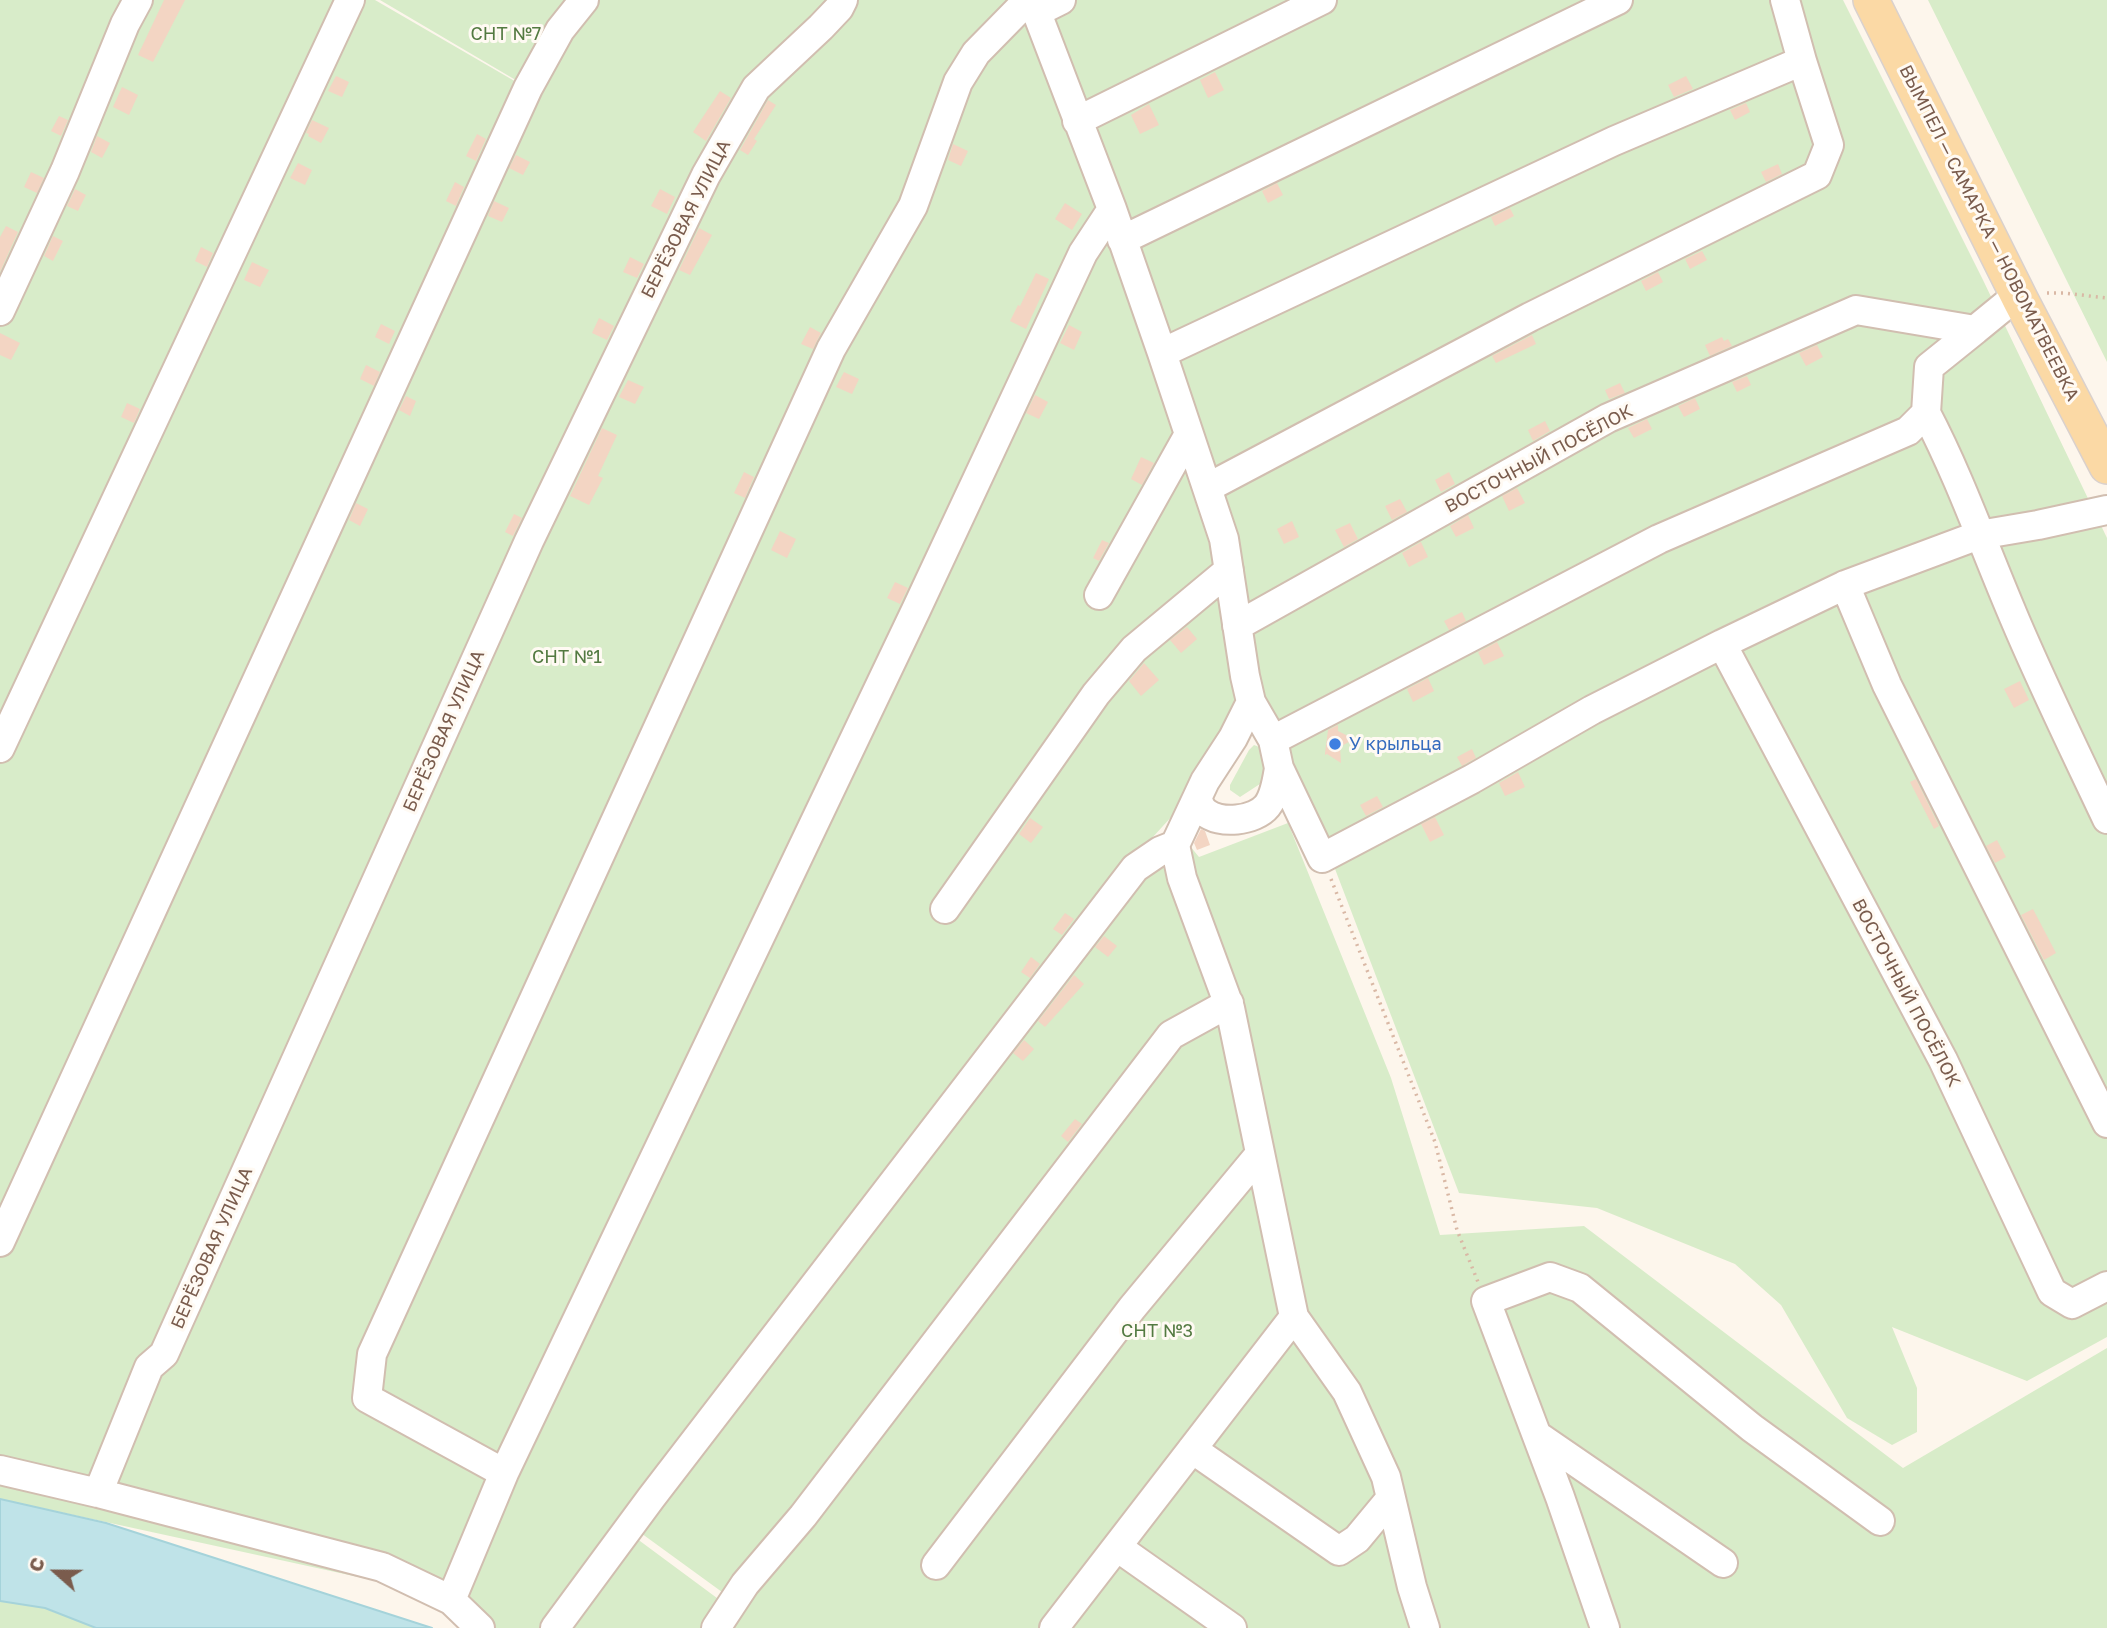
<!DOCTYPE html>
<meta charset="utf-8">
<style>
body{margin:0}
#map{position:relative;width:2107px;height:1628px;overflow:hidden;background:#fdf6ec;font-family:"Golos Text",sans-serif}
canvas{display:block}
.north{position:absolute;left:21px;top:1537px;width:70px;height:70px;-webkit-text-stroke:5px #fffaf3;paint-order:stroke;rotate:291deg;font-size:19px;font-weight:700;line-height:28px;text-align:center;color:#7a5c4d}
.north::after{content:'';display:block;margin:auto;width:24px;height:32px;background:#7a5c4d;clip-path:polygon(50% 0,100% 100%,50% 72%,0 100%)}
</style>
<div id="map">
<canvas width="2107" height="1628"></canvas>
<div class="north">С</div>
</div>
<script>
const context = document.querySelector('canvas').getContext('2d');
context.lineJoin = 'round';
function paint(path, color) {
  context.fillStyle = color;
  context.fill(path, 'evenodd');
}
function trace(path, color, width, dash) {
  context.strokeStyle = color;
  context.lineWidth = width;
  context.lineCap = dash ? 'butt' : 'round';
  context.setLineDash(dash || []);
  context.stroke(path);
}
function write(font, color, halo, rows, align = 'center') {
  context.font = font + ' "Golos Text",sans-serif';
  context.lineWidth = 6;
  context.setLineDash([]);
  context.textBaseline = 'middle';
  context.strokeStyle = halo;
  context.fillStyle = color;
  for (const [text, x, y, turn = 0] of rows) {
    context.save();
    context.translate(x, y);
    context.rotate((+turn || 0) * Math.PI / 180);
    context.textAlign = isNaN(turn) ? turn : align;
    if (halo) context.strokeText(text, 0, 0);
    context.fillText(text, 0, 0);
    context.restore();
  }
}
paint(new Path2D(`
 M0 0H375L530 90 590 0H1843L1983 280 2107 538V1337L2027 1381 1892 1327 1917 1388V1432L1892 1445 1847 1418 1781 1305 1735 1264 1597 1208 1459 1193 1327 848 1269 710 1099 896 617 1524 721 1601 702 1628H465L418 1590 0 1499Z
 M380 0H569L519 82Z
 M1928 0H2107V362Z
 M1254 745 1262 748 1268 763 1263 782 1240 797 1230 790V785L1249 750Z
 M1171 823 1199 857 1288 823 1391 1078 1440 1235 1584 1226 1903 1468 2107 1348V1628H716L733 1600 634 1528Z
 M0 1601 45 1608 96 1628H0Z`), '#d8ecc9');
const water = new Path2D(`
 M0 1499 106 1523 432 1628H96L45 1608 0 1601Z`);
paint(water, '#bfe3e8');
trace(water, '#a5d3da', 2);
paint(new Path2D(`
 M164 0H185L153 62 138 55Z
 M1215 72 1224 90 1208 98 1200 80Z
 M336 76 349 82 342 97 328 91Z
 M1686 76 1693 89 1674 97 1668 85Z
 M122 87 138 95 129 115 113 107Z
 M720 91 731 98 706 141 693 132Z
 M768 100 776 105 754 139 757 141 748 155 740 150Z
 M1746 103 1750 112 1735 120 1730 110Z
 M1149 104 1159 125 1140 134 1131 115Z
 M59 116 68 120 61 136 51 131Z
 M312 120 329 128 321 143 308 136 309 134 306 133Z
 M477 134 486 139 476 161 466 156Z
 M97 136 110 143 102 158 91 152Z
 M953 144 968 151 961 166 948 160Z
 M516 155 530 162 523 175 509 168Z
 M298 163 312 170 305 185 290 178Z
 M1778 164 1782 174 1766 182 1761 172Z
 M31 172 44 178 37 193 24 187Z
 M455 182 464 187 456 206 446 201Z
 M1277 183 1283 195 1268 203 1262 191Z
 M75 189 86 195 78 211 67 206Z
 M660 189 675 197 667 214 651 206Z
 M494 201 509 208 502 222 488 216Z
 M1065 203 1082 214 1072 230 1055 219Z
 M1510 208 1514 216 1495 226 1491 217Z
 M6 226 18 232 0 272V237Z
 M699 228 712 235 690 275 679 270Z
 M53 236 63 241 53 261 44 256Z
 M201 247 213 253 207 267 195 261Z
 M1702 251 1707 260 1690 269 1685 259Z
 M630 257 644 264 637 278 623 272Z
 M252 262 269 270 260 287 244 280Z
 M1658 272 1663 282 1646 291 1641 281Z
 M1036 273 1049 279 1026 329 1010 321 1018 305 1020 306Z
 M599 318 614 326 607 340 592 333Z
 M381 324 395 331 389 344 375 337Z
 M1069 325 1082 332 1074 350 1060 343Z
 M810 327 821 333 813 349 801 344Z
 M0 333 20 343 11 360 0 355Z
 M1532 335 1536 344 1496 363 1492 356Z
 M1722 337 1724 341 1728 339 1732 346 1710 356 1705 345Z
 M1817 345 1823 357 1806 366 1799 353Z
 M366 365 380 372 374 386 360 379Z
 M844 372 859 379 852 394 836 387Z
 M1747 376 1751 385 1737 392 1732 382Z
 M628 380 644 387 635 404 619 397Z
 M1620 383 1625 393 1609 399 1605 390Z
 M1035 395 1048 402 1039 419 1026 413Z
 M406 396 416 401 410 416 399 410Z
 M1695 398 1700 409 1684 417 1678 406Z
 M127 403 140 409 134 423 121 417Z
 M1647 419 1652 429 1634 438 1628 428Z
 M1545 421 1550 431 1533 441 1528 430Z
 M602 428 617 435 598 476 603 478 589 505 570 496Z
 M1141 457 1154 463 1142 485 1131 479Z
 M744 472 754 477 745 498 734 493Z
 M1449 472 1455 484 1441 492 1435 480Z
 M1517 488 1525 503 1509 511 1502 496Z
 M1400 499 1407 512 1392 520 1385 506Z
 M356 503 368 509 360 526 349 520Z
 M514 514 522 518 513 536 505 532Z
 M1468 515 1474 528 1456 537 1450 526Z
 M1292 521 1299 537 1284 544 1277 529Z
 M1350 523 1358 539 1344 547 1335 530Z
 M780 531 796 539 787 558 771 550Z
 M1102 540 1109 543 1099 561 1093 558Z
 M1421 542 1428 557 1409 567 1402 553Z
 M895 582 908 588 900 604 887 598Z
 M1462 612 1466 621 1449 630 1444 621Z
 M1187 627 1197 639 1181 653 1170 640Z
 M1497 642 1504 656 1484 665 1478 652Z
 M1144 663 1159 680 1141 696 1129 681Z
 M1428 678 1434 691 1413 702 1407 689Z
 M2020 681 2029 700 2014 708 2004 689Z
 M1338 725V731L1354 739 1340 747 1341 763 1327 754 1325 755V753L1328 730Z
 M1472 749 1476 758 1462 766 1457 757Z
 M1518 772 1525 787 1505 796 1499 783Z
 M1916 779 1939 826 1934 829 1910 782Z
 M1377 796 1383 807 1366 816 1360 805Z
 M1435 817 1444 835 1430 842 1421 824Z
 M1030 818 1043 827 1031 843 1019 834Z
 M1201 829 1205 831 1210 845 1197 850 1194 843Z
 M1997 840 2006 857 1995 863 1986 846Z
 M2033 909 2056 953 2044 960 2021 915Z
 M1065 913 1074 919 1062 935 1053 929Z
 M1104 936 1117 946 1108 957 1095 947Z
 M1031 957 1040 964 1030 978 1021 972Z
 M1074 975 1084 984 1045 1027 1038 1021Z
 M1024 1040 1034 1049 1023 1061 1013 1053Z
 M1075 1119 1082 1124 1068 1142 1061 1136Z`), '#f3d5c3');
const minor = new Path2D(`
 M1032 0 1112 209 1162 353 1224 539 1245 676 1251 702 1233 738 1205 781 1175 845 1182 878 1230 1008 1294 1317 1347 1392 1386 1477 1412 1587 1425 1628
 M1037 12 1061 0
 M1077 121 1322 0
 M1122 240 1618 0
 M0 311 65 171 125 24 138 0
 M1162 353 1614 141 1802 61 1785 0
 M1926 413C1960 478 1984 547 2013 615 2042 684 2075 751 2107 819
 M1207 488 1530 317 1817 175 1829 145 1802 61
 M1845 585 1887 685 2107 1123
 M1099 595 1189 434
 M1237 626 1608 418 1856 310 1975 330 2019 294
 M1722 644 1943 1060 2052 1292 2072 1304 2107 1286
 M1251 702 1273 740 1659 539 1908 431 1926 413 1929 367 1975 330
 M1273 740 1279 768 1322 858 1472 779 1592 710 1722 644 1845 585 1979 535 2038 525 2107 510
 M0 748 350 0
 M1197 798C1199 803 1201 809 1205 812 1219 825 1255 821 1267 806 1275 796 1277 780 1279 768
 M945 909 1096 694 1134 649 1229 570
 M0 1242 528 88 560 30 584 0
 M1538 1436 1723 1563
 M1192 1449 1339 1551 1357 1539 1391 1498
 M0 1470 98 1493 382 1567 451 1600 480 1628
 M504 1473 367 1398 372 1354 831 349 913 206 958 82 976 53 1028 0
 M98 1493 149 1367 164 1354 529 541 706 175 756 88 821 27 839 8 843 0
 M1117 1547 1232 1628
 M936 1565 1132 1308 1259 1155
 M451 1600 504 1473 916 610 1083 253 1112 209
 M555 1628 651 1498 1135 868 1160 851 1175 845
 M716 1628 745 1584 803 1516 1171 1035 1229 1003
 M1054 1628 1294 1317
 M1605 1628 1560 1497 1486 1301 1550 1277 1580 1288 1752 1428 1880 1521`);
const major = new Path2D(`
 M1871 0 2021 301 2107 466`);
trace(minor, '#d1beb0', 32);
trace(major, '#dad1cd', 38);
trace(new Path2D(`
 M2047 293H2064L2107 298
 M1331 879 1435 1142 1457 1230 1478 1282`), '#d9b8a5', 3.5, [2, 5]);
trace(minor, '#fff', 28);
trace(major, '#fbd9a5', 35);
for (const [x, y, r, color] of [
 [1335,744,7,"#3f7fe0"]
]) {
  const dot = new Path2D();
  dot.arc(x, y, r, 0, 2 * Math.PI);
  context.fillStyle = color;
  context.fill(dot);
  trace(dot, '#fffaf3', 2.5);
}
write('18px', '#537a41', '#fffaf3', [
 ["СНТ №7",506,34],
 ["СНТ №1",567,657],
 ["СНТ №3",1157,1331]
]);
write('18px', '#7a5c4d', '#fffaf3', [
 ["БЕРЁЗОВАЯ УЛИЦА",686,219,-63],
 ["ВЫМПЕЛ — САМАРКА — НОВОМАТВЕЕВКА",1989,233,63],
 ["ВОСТОЧНЫЙ ПОСЁЛОК",1539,459,-28],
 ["БЕРЁЗОВАЯ УЛИЦА",444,731,-66],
 ["ВОСТОЧНЫЙ ПОСЁЛОК",1906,993,62],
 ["БЕРЁЗОВАЯ УЛИЦА",212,1248,-66]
]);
write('18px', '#366cbe', '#fffaf3', [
 ["У крыльца",1349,744]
], 'left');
</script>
